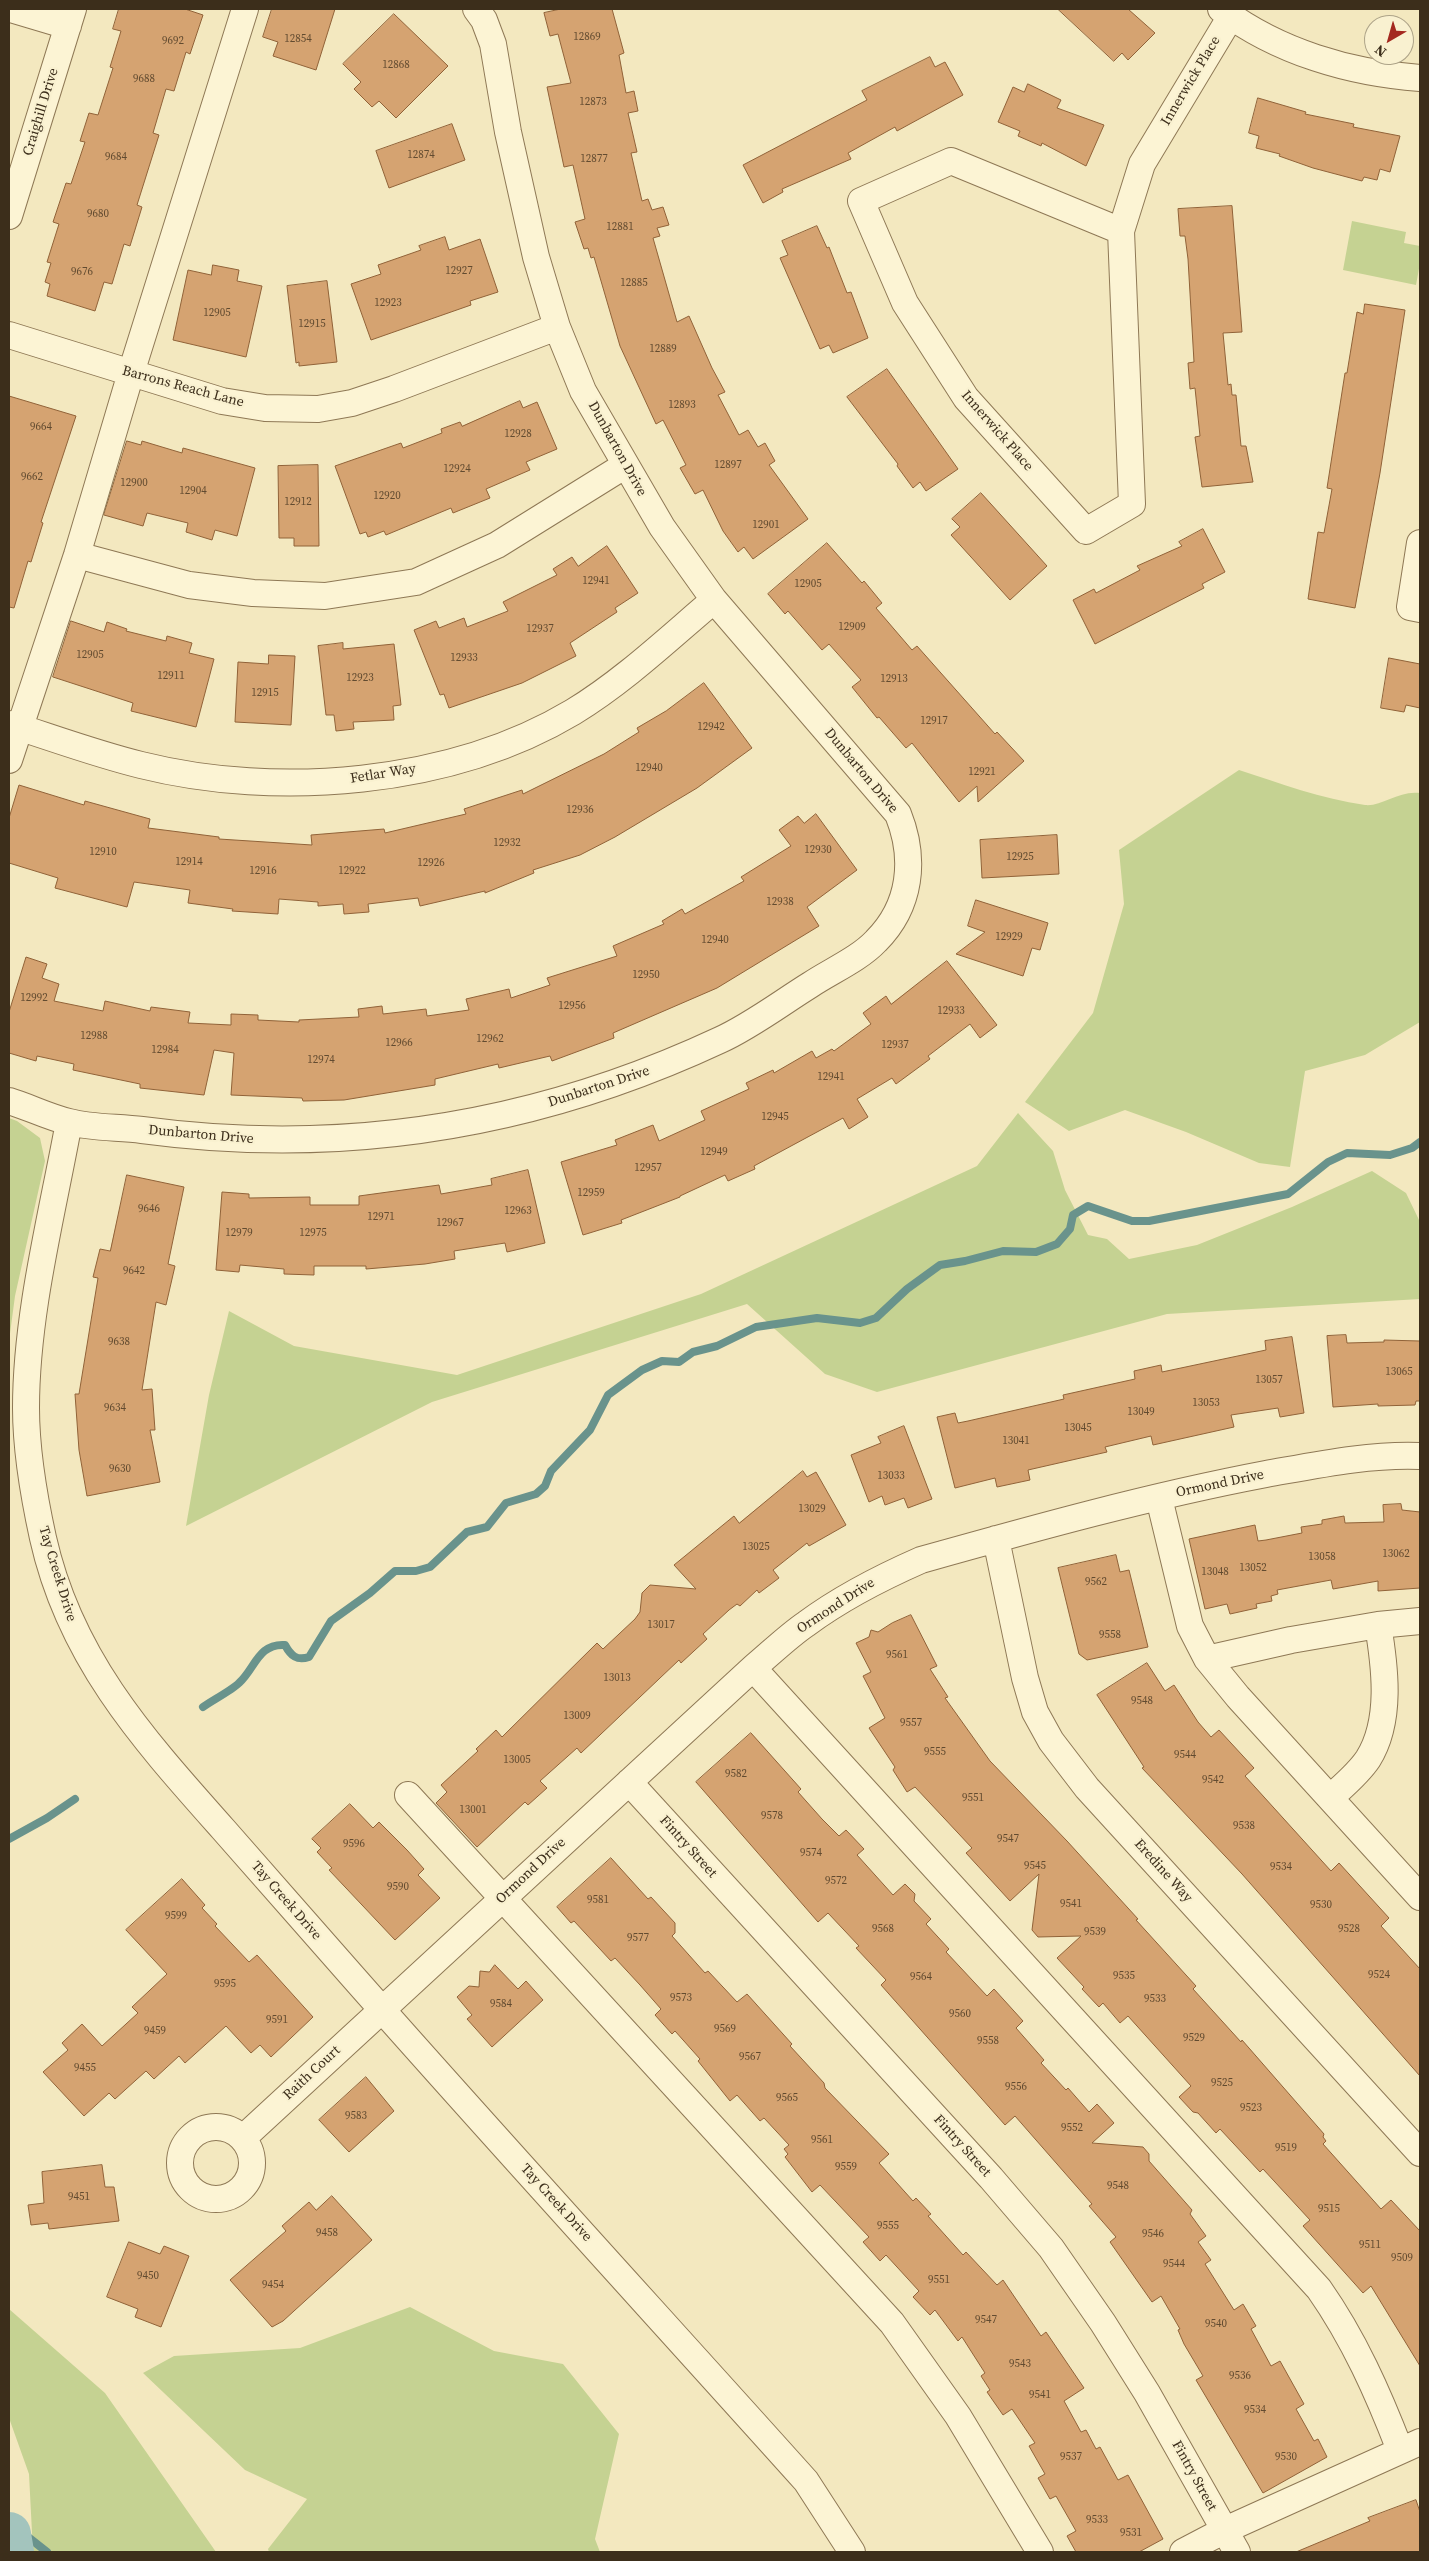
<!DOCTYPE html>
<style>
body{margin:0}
#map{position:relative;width:1429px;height:2561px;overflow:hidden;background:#f3e8bf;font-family:"Source Serif 4",serif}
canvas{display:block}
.frame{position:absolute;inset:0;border:10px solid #3c2e1b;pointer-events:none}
.north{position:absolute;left:1364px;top:15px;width:50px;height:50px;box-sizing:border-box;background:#f9f1d0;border:1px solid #ada388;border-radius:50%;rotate:218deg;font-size:14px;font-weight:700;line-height:20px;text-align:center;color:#3c2e1b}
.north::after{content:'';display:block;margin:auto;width:18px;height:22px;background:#a4291f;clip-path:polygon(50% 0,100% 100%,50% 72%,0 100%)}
</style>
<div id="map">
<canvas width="1429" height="2561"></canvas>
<div class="frame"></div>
<div class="north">N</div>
</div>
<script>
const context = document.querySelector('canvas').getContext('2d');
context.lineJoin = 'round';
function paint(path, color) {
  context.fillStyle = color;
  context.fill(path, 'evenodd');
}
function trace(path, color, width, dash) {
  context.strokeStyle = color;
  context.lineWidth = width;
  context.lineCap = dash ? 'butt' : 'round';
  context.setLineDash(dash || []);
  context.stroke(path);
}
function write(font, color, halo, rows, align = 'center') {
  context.font = font + ' "Source Serif 4",serif';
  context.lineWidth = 4.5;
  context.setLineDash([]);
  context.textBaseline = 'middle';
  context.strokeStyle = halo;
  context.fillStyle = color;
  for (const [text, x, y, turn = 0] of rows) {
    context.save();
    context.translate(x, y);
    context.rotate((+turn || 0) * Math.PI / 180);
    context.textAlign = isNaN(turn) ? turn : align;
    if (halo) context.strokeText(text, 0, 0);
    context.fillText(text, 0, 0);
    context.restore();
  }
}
paint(new Path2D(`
 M1352 221 1406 232 1404 243 1420 246V263L1416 285 1343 270Z
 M1239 770C1279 783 1322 799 1365 805 1381 807 1399 790 1420 793V1022L1365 1055 1305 1071 1290 1167 1259 1163 1186 1132 1125 1110 1069 1131 1025 1102 1093 1013 1124 904 1119 850Z
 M1018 1113 1053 1151 1065 1190 1088 1235 1107 1239 1129 1259 1197 1245 1292 1207 1372 1171 1406 1193 1420 1222V1299L1167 1314 877 1392 825 1374 747 1304 432 1402 186 1526 209 1395 229 1311 294 1346 457 1375 701 1294 977 1166Z
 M9 1118 17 1121 40 1138 45 1161 15 1296 9 1341Z
 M410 2307 494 2351 563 2364 619 2434 595 2539 600 2552H269L268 2549 307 2499 245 2470 143 2373 174 2356 300 2348Z
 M9 2309 105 2393 216 2552H33L29 2474 9 2418Z`), '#c5d292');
trace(new Path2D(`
 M203 1707C213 1700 232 1690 239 1683 255 1669 258 1643 285 1645 291 1656 297 1661 309 1657L331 1621 370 1593 395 1571H416L430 1567 467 1532 487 1527 506 1503 536 1494 545 1486 551 1471 590 1430 608 1395 642 1370 662 1361 679 1362 693 1352 717 1346 756 1327 817 1318 860 1323 876 1318 907 1289 940 1265 965 1261 1003 1251 1036 1252 1057 1244 1070 1229 1073 1215 1088 1206 1132 1221H1149L1288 1194 1328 1162 1347 1153 1390 1155 1412 1148 1420 1142
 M9 1839 47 1818 75 1799
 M9 2522 47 2552`), '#69938c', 8);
trace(new Path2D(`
 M9 2534 12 2552`), '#a3c4bd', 44);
const building = new Path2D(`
 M119 9H185L203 15 190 54 186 52 174 91 166 89 153 133 159 135 137 205 142 207 130 246 124 244 112 284 104 282 95 311 47 296 50 284 45 282 51 263 47 262 59 224 53 222 66 183 71 184 85 142 80 141 89 113 98 115 113 68 110 67 121 31 113 29Z
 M272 9H335L316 70 273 56 278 42 263 37Z
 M561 9H612L624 53 619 55 626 93 634 91 638 111 628 113 637 152 631 153 642 201 648 199 652 210 663 207 669 225 657 228 660 236 653 238 677 322 689 316 712 368 725 392 718 395 739 435 748 430 758 447 765 443 775 461 769 465 808 519 753 559 744 547 738 552 723 531 703 490 695 494 680 468 686 465 663 420 656 424 620 346 594 257 591 258 588 248 584 249 575 222 585 219 573 165 564 167 547 87 571 83 558 34 550 36 544 13Z
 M1058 9H1128L1155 33 1128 60 1122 53 1114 61Z
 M394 14 448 66 396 118 379 101 372 107 354 89 361 82 343 64Z
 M930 57 935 67 945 62 963 95 897 131 895 127 848 153 851 159 782 189 783 192 763 203 743 165 867 100 862 91Z
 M1028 84 1061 100 1057 108 1104 125 1086 166 1042 143 1041 146 1018 136 1020 131 998 122 1013 87 1024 92Z
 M1258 98 1306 112 1305 114 1354 124 1353 127 1400 136 1390 172 1380 169 1377 180 1364 177 1362 181 1313 168 1279 156 1280 154 1256 148 1259 136 1249 133Z
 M452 124 465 160 389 188 376 151Z
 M1232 206 1242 332 1223 333 1228 385 1231 384 1232 395H1236L1241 446H1246L1253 482 1202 487 1195 437 1200 436 1195 388 1190 389 1188 363 1194 362 1188 259 1185 236H1180L1178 209Z
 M817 226 827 248 829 247 847 293 851 292 868 338 833 353 829 345 820 349 780 258 788 255 782 241Z
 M445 237 449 250 480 239 498 292 470 301 471 305 371 340 351 284 381 274 378 265 421 250 419 246Z
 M213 265 239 270 237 281 262 286 246 357 173 340 188 270 211 275Z
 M327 281 337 362 299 366V362L296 363 287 286Z
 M1365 304 1405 310 1380 473 1355 608 1308 599 1318 532 1324 533 1332 489 1327 488 1345 373H1347L1357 312 1363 314Z
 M887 369 958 469 926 491 920 482 913 488 897 466 898 464 847 397Z
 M9 396 76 416 41 522 43 523 31 562 28 561 14 608 9 607Z
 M520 401 523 408 537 402 557 449 526 462 530 470 486 489 490 498 453 513 451 508 386 535 384 531 368 537 366 532 360 534 335 466 401 443 403 448 442 433 441 429 460 422 462 426Z
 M127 441 141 445 142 441 182 453 183 448 255 468 237 536 215 530 212 540 186 532 188 523 147 513 143 526 104 515Z
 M318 465 319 546H294V538H279L278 466Z
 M981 493 1047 566 1010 600 951 535 960 527 952 519Z
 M1203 529 1225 572 1202 584 1204 588 1095 644 1073 600 1094 589 1096 593 1140 570 1137 566 1182 546 1179 542Z
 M827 543 862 583 864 581 882 603 876 608 912 650 917 646 995 734 997 732 1024 761 978 802 977 786 959 802 912 743 906 748 879 717 877 718 852 687 861 680 829 644 822 650 788 611 785 614 768 594Z
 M607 546 638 593 615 608 617 612 570 643 576 656 522 683 449 708 444 694 440 695 414 630 436 621 439 628 464 618 467 627 508 611 503 602 557 575 553 569 572 557 578 566Z
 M71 621 104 632 107 622 127 629 126 631 166 641 167 636 192 643 189 653 214 659 196 727 131 711 133 703 53 677Z
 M343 643V649L394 644 401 705 393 706 394 720 353 722 354 729 336 731 334 715H326L318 646Z
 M269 655 295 656 291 725 235 722 238 662 268 664Z
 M1389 658 1420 664V708L1406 705 1404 712 1381 708Z
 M704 683 752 748 697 788 615 837 580 855 533 870 534 873 485 893V891L420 906 418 898 368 904 369 912 344 914 343 904 318 906V902L279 899 278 914 232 911 233 909 188 903 190 890 134 882 127 907 55 888 58 878 9 863V818L19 785 84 805 85 801 150 819 148 828 219 837V839L312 845 311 835 384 829 385 833 466 814 464 809 522 790 523 794 604 754 639 732 637 728 666 711Z
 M816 814 857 870 807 907 819 926 717 988 613 1033 614 1038 552 1061 550 1056 499 1068 498 1064 435 1079V1085L344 1100 303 1101 302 1098 231 1095 234 1053 214 1050 204 1095 140 1088V1084L73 1070 74 1064 37 1056 36 1061 9 1053V1012L26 957 47 964 42 978 59 984 54 1001 103 1011 105 1001 150 1011 151 1007 190 1012 188 1023 231 1025V1014L258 1015V1020L299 1022V1020L359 1017 358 1009 382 1006 383 1014 426 1009 427 1016 469 1010 466 999 509 989 511 998 550 985 547 978 617 956 613 946 664 924 662 921 682 909 685 914 744 881 741 877 791 846 779 830 798 816 804 823Z
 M1057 835 1059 874 982 878 980 840Z
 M976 900 1048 923 1040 950 1032 948 1023 976 956 954 985 932 968 926Z
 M947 961 997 1025 980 1038 970 1024 928 1056 930 1059 896 1084 892 1078 857 1099 868 1117 849 1129 843 1118 754 1166 755 1169 728 1181 725 1175 680 1196V1197L621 1220 622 1223 583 1235 561 1162 617 1145 615 1140 653 1125 659 1141 705 1120 701 1111 749 1089 746 1083 773 1070 774 1073 812 1051 816 1058 832 1049 834 1051 871 1024 863 1013 886 996 891 1004Z
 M528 1170 545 1243 507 1252 505 1243 454 1251 455 1259 425 1264 366 1269V1266H314V1275L284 1274V1269L240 1265 239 1272 216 1270 222 1192 249 1194V1198L310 1197V1205H359V1196L439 1185 441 1194 492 1185 491 1179Z
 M127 1175 184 1187 168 1264 175 1266 166 1305 156 1302 142 1390 152 1389 155 1430H150L160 1482 87 1496 79 1450 75 1394H79L98 1278 93 1277 100 1249 110 1251Z
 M1346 1335 1347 1343 1384 1342V1340L1420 1341V1401H1416L1415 1405 1378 1406V1404L1333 1407 1327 1336Z
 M1292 1337 1304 1413 1280 1417 1278 1408 1231 1415 1234 1427 1153 1445 1151 1436 1105 1447 1107 1452 1028 1470 1030 1480 997 1487 995 1478 955 1488 937 1417 955 1413 958 1423 968 1421 1064 1399 1063 1395 1135 1379 1134 1371 1161 1365 1162 1372 1266 1350 1265 1341Z
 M904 1426 932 1499 908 1508 904 1498 885 1505 882 1496 869 1502 851 1455 881 1443 878 1437Z
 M803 1471 807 1477 816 1472 846 1525 809 1546 807 1543 773 1570 779 1578 759 1593 757 1590 740 1606 737 1604 729 1610 703 1634 707 1639 681 1663 679 1660 581 1753 577 1748 540 1781 547 1788 528 1805 525 1802 477 1847 436 1803 447 1792 441 1785 478 1751 476 1749 496 1730 502 1737 597 1643 603 1649 635 1619 640 1612 642 1593 650 1585 696 1589 674 1565 734 1516 739 1523Z
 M1401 1504 1402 1510 1420 1512V1588L1378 1591V1581L1333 1589 1331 1580 1277 1590 1278 1594 1271 1596 1272 1601 1256 1604 1257 1608 1230 1614 1227 1604 1205 1609 1189 1539 1255 1525 1258 1541 1266 1540 1302 1533 1301 1527 1322 1524V1520L1344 1516 1345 1523 1384 1522 1383 1505Z
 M1116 1555 1120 1572 1129 1570 1148 1647 1087 1660 1079 1654 1058 1568Z
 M911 1615 937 1666 930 1669 948 1697 945 1698 990 1761 1067 1841 1138 1919 1136 1920 1196 1986 1193 1989 1241 2042 1242 2040 1324 2134 1323 2137 1326 2141 1323 2144 1381 2209 1391 2200 1420 2231V2366L1371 2286 1363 2293 1303 2226 1310 2220 1263 2169 1260 2172 1220 2129 1216 2133 1198 2113 1193 2112 1179 2097 1191 2086 1128 2016 1120 2023 1103 2003 1099 2007 1082 1989 1084 1987 1057 1958 1081 1936 1038 1937 1032 1930 1039 1874 1010 1901 966 1853 972 1848 915 1787 907 1792 893 1770 895 1767 869 1728 885 1718 863 1676 871 1672 856 1643 869 1637 871 1630 878 1632 892 1623Z
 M1147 1663 1165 1691 1174 1685 1198 1722 1211 1737 1219 1730 1254 1768 1245 1776 1331 1871 1339 1863 1389 1918 1381 1926 1420 1969V2076L1242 1874 1142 1768 1144 1767 1097 1695Z
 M751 1733 801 1789 798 1792 822 1819 839 1836 846 1830 864 1849 857 1855 893 1895 905 1884 915 1894 914 1901 931 1919 926 1924 949 1949 946 1952 987 1996 994 1989 1023 2021 1016 2028 1044 2060 1041 2063 1066 2090 1068 2088 1089 2112 1097 2104 1114 2123 1092 2143 1143 2147 1149 2154V2161L1192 2210 1190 2214 1206 2236 1198 2242 1211 2260 1205 2264 1234 2310 1243 2304 1256 2326 1251 2329 1271 2366 1280 2361 1304 2404 1296 2409 1314 2441 1318 2439 1327 2457 1263 2493 1196 2380 1203 2376 1184 2344 1178 2330 1180 2329 1161 2296 1152 2302 1110 2242 1116 2237 1089 2206 1092 2204 1015 2116 1005 2125 881 1985 886 1980 856 1948 859 1946 828 1913 818 1922 696 1782Z
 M350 1804 373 1828 379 1822 407 1850 424 1869 418 1875 440 1898 395 1940 329 1870 332 1868 317 1852 321 1848 312 1839Z
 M611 1858 648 1899 651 1897 675 1923V1933L672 1936 705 1973 708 1971 737 2002 747 1994 792 2044 790 2046 824 2083 825 2088 889 2154 879 2163 913 2201 916 2198 931 2214 928 2216 963 2255 966 2252 997 2285 1003 2280 1041 2336 1046 2332 1084 2388 1064 2401 1081 2432 1086 2430 1096 2449 1100 2447 1118 2480 1128 2475 1163 2539 1139 2552H1076L1067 2536 1076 2531 1056 2496 1050 2499 1038 2478 1045 2474 1029 2446 1035 2443 1012 2409 1003 2415 987 2392 990 2390 981 2376 985 2373 962 2337 958 2341 935 2310 930 2315 913 2297 919 2291 886 2255 880 2261 863 2242 869 2237 820 2185 812 2192 785 2157 788 2154 784 2149 789 2145 764 2118 760 2121 737 2095 730 2101 698 2061 700 2059 675 2031 672 2034 655 2015 661 2009 640 1985 615 1958 611 1961 574 1921 571 1923 557 1907Z
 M182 1879 205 1905 202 1908 217 1924 215 1926 249 1962 257 1955 313 2017 271 2057 260 2045 251 2053 226 2026 185 2063 179 2056 154 2079 146 2071 115 2099 109 2093 84 2116 43 2072 68 2050 62 2043 82 2024 102 2046 138 2013 132 2007 167 1974 126 1930Z
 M495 1965 518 1989 526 1981 543 2000 492 2047 467 2019 472 2015 457 1997 469 1986 479 1987 480 1971 489 1972Z
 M366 2077 394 2111 349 2152 319 2120Z
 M102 2165 105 2187H114L119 2221 49 2229 48 2223 31 2225 28 2205 44 2203 42 2172Z
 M332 2196 372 2240 283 2321 272 2327 230 2280 286 2231 282 2226 309 2202 316 2210Z
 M129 2242 160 2254 164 2246 189 2256 161 2327 135 2317 138 2309 107 2297Z
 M1416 2500 1420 2512V2552H1296L1370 2521 1368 2518Z`);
paint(building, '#d5a371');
trace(building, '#906238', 1);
const minor = new Path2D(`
 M11 9 68 26
 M1221 9C1278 52 1350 73 1420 78
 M9 216 73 9
 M1121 231 1132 504 1086 531 966 398 905 303 861 201 951 161 1121 231 1142 164 1231 16
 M9 335 222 401 265 408 318 409 352 403 394 389 557 327
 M1420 543 1410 607 1420 609
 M77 555 189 585 253 593 325 596 416 582 497 545 624 466
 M9 724C53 738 96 754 141 765 277 799 451 785 573 712 624 681 669 638 714 600
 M9 760 77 555 131 373 245 9
 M9 1101C29 1107 48 1117 69 1122 92 1128 118 1127 142 1130 343 1157 536 1126 720 1040 751 1026 781 1003 810 985 831 971 859 959 876 941 911 906 916 859 898 814L714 600 662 527 583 391 557 327 536 257 508 132 493 44 484 20 476 9
 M69 1122C52 1215 26 1314 26 1408 26 1450 34 1497 43 1538 70 1659 144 1740 223 1829 267 1879 310 1928 354 1978 503 2147 656 2314 806 2481L852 2552
 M1159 1498 1190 1626 1207 1659 1238 1697 1420 1897
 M996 1539 1025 1678 1035 1712 1051 1741 1087 1788 1420 2153
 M1207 1659 1291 1640 1378 1625 1420 1621
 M753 1668 1319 2289C1354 2339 1378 2393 1400 2450
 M629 1782 991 2178 1051 2248 1103 2323 1147 2393 1237 2552
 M408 1795 892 2323 958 2416 1040 2552
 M1330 1798C1343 1786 1358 1774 1368 1759 1392 1721 1385 1667 1378 1625
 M180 2163a36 36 0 1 1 72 0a36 36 0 1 1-72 0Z
 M243 2138 753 1668C770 1654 787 1637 806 1624 841 1598 880 1578 921 1560 1035 1528 1150 1496 1266 1474 1317 1465 1369 1454 1420 1456
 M1183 2552 1225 2530 1420 2442`);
trace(minor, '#8e7855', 28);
trace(minor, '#fcf4d4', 26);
write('11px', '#624b30', null, [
 ["12869",587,37],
 ["12854",298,39],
 ["9692",173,41],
 ["12868",396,65],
 ["9688",144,79],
 ["12873",593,102],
 ["12874",421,155],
 ["9684",116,157],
 ["12877",594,159],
 ["9680",98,214],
 ["12881",620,227],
 ["12927",459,271],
 ["9676",82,272],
 ["12885",634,283],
 ["12923",388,303],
 ["12905",217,313],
 ["12915",312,324],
 ["12889",663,349],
 ["12893",682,405],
 ["9664",41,427],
 ["12928",518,434],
 ["12897",728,465],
 ["12924",457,469],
 ["9662",32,477],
 ["12900",134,483],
 ["12904",193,491],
 ["12920",387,496],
 ["12912",298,502],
 ["12901",766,525],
 ["12941",596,581],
 ["12905",808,584],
 ["12909",852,627],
 ["12937",540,629],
 ["12905",90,655],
 ["12933",464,658],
 ["12911",171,676],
 ["12923",360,678],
 ["12913",894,679],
 ["12915",265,693],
 ["12917",934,721],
 ["12942",711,727],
 ["12940",649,768],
 ["12921",982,772],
 ["12936",580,810],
 ["12932",507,843],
 ["12930",818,850],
 ["12910",103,852],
 ["12925",1020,857],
 ["12914",189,862],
 ["12926",431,863],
 ["12916",263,871],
 ["12922",352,871],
 ["12938",780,902],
 ["12929",1009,937],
 ["12940",715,940],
 ["12950",646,975],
 ["12992",34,998],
 ["12956",572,1006],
 ["12933",951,1011],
 ["12988",94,1036],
 ["12962",490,1039],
 ["12966",399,1043],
 ["12937",895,1045],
 ["12984",165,1050],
 ["12974",321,1060],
 ["12941",831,1077],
 ["12945",775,1117],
 ["12949",714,1152],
 ["12957",648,1168],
 ["12959",591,1193],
 ["9646",149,1209],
 ["12963",518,1211],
 ["12971",381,1217],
 ["12967",450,1223],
 ["12979",239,1233],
 ["12975",313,1233],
 ["9642",134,1271],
 ["9638",119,1342],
 ["13065",1399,1372],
 ["13057",1269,1380],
 ["13053",1206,1403],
 ["9634",115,1408],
 ["13049",1141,1412],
 ["13045",1078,1428],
 ["13041",1016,1441],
 ["9630",120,1469],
 ["13033",891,1476],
 ["13029",812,1509],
 ["13025",756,1547],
 ["13062",1396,1554],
 ["13058",1322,1557],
 ["13052",1253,1568],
 ["13048",1215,1572],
 ["9562",1096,1582],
 ["13017",661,1625],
 ["9558",1110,1635],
 ["9561",897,1655],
 ["13013",617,1678],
 ["9548",1142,1701],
 ["13009",577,1716],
 ["9557",911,1723],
 ["9555",935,1752],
 ["9544",1185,1755],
 ["13005",517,1760],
 ["9582",736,1774],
 ["9542",1213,1780],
 ["9551",973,1798],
 ["13001",473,1810],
 ["9578",772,1816],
 ["9538",1244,1826],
 ["9547",1008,1839],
 ["9596",354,1844],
 ["9574",811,1853],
 ["9545",1035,1866],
 ["9534",1281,1867],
 ["9572",836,1881],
 ["9590",398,1887],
 ["9581",598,1900],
 ["9541",1071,1904],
 ["9530",1321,1905],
 ["9599",176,1916],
 ["9568",883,1929],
 ["9528",1349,1929],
 ["9539",1095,1932],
 ["9577",638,1938],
 ["9524",1379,1975],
 ["9535",1124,1976],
 ["9564",921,1977],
 ["9595",225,1984],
 ["9573",681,1998],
 ["9533",1155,1999],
 ["9584",501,2004],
 ["9560",960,2014],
 ["9591",277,2020],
 ["9569",725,2029],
 ["9459",155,2031],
 ["9529",1194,2038],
 ["9558",988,2041],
 ["9567",750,2057],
 ["9455",85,2068],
 ["9525",1222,2083],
 ["9556",1016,2087],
 ["9565",787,2098],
 ["9523",1251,2108],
 ["9583",356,2116],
 ["9552",1072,2128],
 ["9561",822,2140],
 ["9519",1286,2148],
 ["9559",846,2167],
 ["9548",1118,2186],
 ["9451",79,2197],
 ["9515",1329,2209],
 ["9555",888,2226],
 ["9458",327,2233],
 ["9546",1153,2234],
 ["9511",1370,2245],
 ["9509",1402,2258],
 ["9544",1174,2264],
 ["9450",148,2276],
 ["9551",939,2280],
 ["9454",273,2285],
 ["9547",986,2320],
 ["9540",1216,2324],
 ["9543",1020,2364],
 ["9536",1240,2376],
 ["9541",1040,2395],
 ["9534",1255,2410],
 ["9537",1071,2457],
 ["9530",1286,2457],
 ["9533",1097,2520],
 ["9531",1131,2533]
]);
write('14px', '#3c2e1b', '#f9f1d0', [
 ["Innerwick Place",1191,81,-59],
 ["Craighill Drive",41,112,-73],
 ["Barrons Reach Lane",183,387,15],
 ["Innerwick Place",997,431,49],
 ["Dunbarton Drive",617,449,61],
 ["Dunbarton Drive",861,771,50],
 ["Fetlar Way",383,774,-9],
 ["Dunbarton Drive",599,1087,-18],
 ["Dunbarton Drive",201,1135,5],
 ["Ormond Drive",1220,1484,-12],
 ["Tay Creek Drive",57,1574,73],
 ["Ormond Drive",836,1606,-33],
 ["Fintry Street",688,1847,48],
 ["Ormond Drive",531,1871,-43],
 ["Eredine Way",1163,1871,48],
 ["Tay Creek Drive",286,1901,49],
 ["Raith Court",312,2073,-43],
 ["Fintry Street",962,2146,48],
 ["Tay Creek Drive",556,2203,48],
 ["Fintry Street",1194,2476,61]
]);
</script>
